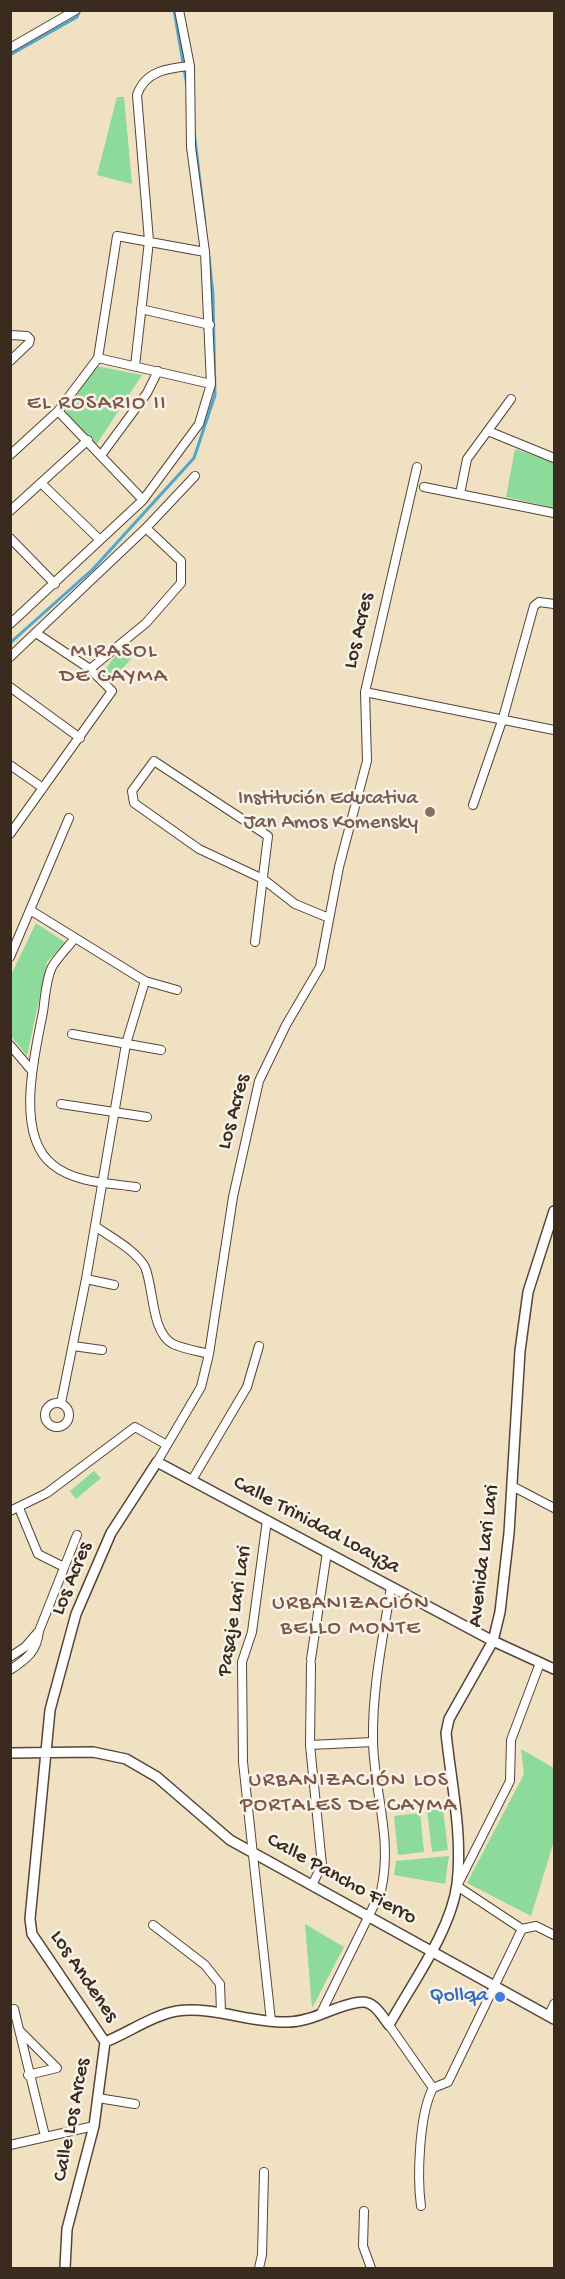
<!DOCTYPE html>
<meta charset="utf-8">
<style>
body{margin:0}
#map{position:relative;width:565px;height:2279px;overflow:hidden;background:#f0e1c3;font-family:"Gochi Hand",sans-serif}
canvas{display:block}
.frame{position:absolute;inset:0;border:12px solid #3b2a1e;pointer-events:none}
</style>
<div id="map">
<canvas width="565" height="2279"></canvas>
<div class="frame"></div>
</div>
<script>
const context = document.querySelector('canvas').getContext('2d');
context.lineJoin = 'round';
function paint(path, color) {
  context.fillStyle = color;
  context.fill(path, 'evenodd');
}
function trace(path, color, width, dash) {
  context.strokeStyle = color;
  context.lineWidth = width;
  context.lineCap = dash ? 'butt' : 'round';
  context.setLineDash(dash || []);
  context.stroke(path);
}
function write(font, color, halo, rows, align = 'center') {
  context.font = font + ' "Gochi Hand",sans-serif';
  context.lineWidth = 5;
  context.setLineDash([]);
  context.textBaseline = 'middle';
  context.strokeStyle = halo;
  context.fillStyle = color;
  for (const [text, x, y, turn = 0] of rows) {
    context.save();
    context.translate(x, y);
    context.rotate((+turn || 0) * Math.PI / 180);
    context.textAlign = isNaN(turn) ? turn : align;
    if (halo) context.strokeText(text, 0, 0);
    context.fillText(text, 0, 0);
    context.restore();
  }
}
paint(new Path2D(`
 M117 97H124L132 184 97 175Z
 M96 366 142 375 95 447 64 414Z
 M515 449 554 462V508L506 497Z
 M123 646 134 655 110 684 100 676Z
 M36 923 66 943 47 962 27 1056 11 1036V975Z
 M94 1471 101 1478 76 1499 70 1491Z
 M521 1749 554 1768V1841L531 1916 467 1883 524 1774Z
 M443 1809 448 1850 432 1852 427 1810Z
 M420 1813 424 1852 398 1855 394 1816Z
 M449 1856 445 1884 394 1875 396 1861Z
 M305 1924 344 1947 312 2008Z`), '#8ddb9a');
trace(new Path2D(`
 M174 10 187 86
 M10 55 77 17 80 10
 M194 131 205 223
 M10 643 93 569 194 458 215 395 213 295 209 257`), '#50a6cc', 3);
const minor = new Path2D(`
 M10 48 76 10
 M141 309 210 325
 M10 335 27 336 30 339 29 343 10 361
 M98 358 211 384
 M135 366 149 241 137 95C145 71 168 68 190 66
 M58 411 143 500
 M488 431 554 458
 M102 454 147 393 158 371
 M10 455 58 411 98 358 117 236 205 252
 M41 483 100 540
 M424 487 554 513
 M460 494 467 459 511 399
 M10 511 88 440
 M10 538 55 584
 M10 624 143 500 199 424 211 384 205 252 191 147 190 66 179 10
 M10 657 146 528 195 476
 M90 669 146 623 181 583V561L146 528
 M10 687 80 738
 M365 692 554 730
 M10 765 43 788
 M473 805 503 718 534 606 539 602 554 604
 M10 834 112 691 90 669 36 633
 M30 910 145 981 126 1044 86 1279 61 1403
 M75 938C68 947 58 957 52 967 46 979 45 998 43 1012 35 1053 14 1135 53 1165 75 1183 110 1183 136 1187
 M255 942 268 836 154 761 132 791 134 803 199 849 263 879 295 904 329 918
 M10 957 69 818
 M145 981 177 990
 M72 1034 161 1050
 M10 1045 32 1071
 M61 1104 147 1117
 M95 1226C110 1237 136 1250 145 1267 154 1288 151 1333 173 1344 184 1349 198 1351 209 1354
 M86 1279 114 1285
 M73 1346 102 1350
 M45 1415a12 12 0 1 1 24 0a12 12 0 1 1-24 0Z
 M157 1462 201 1387 209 1354 233 1197 259 1081 286 1025 320 967 339 867 367 761 365 692 417 467
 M192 1480 247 1387 259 1346
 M512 1486 554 1508
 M19 1508 38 1554 64 1567
 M10 1511 47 1493 135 1427 167 1445
 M267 1520 252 1632 242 1662 243 1762 271 2021
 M10 1657 25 1647 38 1632
 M311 1659 327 1552
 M540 1663 511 1740 510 1781 457 1886 522 1929 536 1926 554 1935
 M311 1664 310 1745 322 1865 312 1885
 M10 1670C27 1659 37 1651 39 1631L77 1535
 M310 1745 373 1742
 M153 1925 205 1965 220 1984 221 2012
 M14 2009 45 2136
 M320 2015 381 1891C393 1838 374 1793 373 1741 372 1689 383 1637 391 1587
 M549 2015 554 2004
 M389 2025 433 2088
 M20 2031 57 2068 28 2075
 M433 2088 448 2082 522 1929
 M98 2098 135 2104
 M10 2145 94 2126
 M421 2206C417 2177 419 2114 433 2088
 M364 2211 363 2246 371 2268
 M259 2268 262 2255 264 2172`);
const tertiary = new Path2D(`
 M10 1753 93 1752 126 1759 157 1777 230 1840 554 2019
 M105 2042C128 2033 153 2015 177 2011 214 2006 250 2023 287 2022 314 2022 339 2003 362 2002 374 2001 382 2016 389 2025 412 1983 451 1931 457 1884 463 1835 451 1782 446 1733L449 1719 493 1641 500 1612 509 1533 520 1351 528 1292 554 1211
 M105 2042 32 1934 30 1919 50 1710 76 1614 111 1533 157 1462 493 1641 554 1669
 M65 2268 67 2229 94 2126 105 2042`);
trace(minor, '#564537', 10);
trace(tertiary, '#564537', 12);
trace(minor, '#fff', 8);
trace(tertiary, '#fff', 9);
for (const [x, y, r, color] of [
 [430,812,6,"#8d6e63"],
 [500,1997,6,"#3f7fe0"]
]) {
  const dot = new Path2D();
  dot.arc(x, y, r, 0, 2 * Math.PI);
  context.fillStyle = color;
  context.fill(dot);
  trace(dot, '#f7f3e8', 2);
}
write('21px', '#3b2a1e', '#f7f3e8', [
 ["Los Acres",360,631,-77],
 ["Los Acres",235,1112,-75],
 ["Calle Trinidad Loayza",316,1526,28],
 ["Avenida Lari Lari",485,1556,-83],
 ["Los Acres",73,1579,-68],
 ["Pasaje Lari Lari",236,1611,-81],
 ["Calle Pancho Fierro",341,1880,29],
 ["Los Andenes",83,1977,56],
 ["Calle Los Arces",73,2120,-79]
]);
write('21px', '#785e54', '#f7f3e8', [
 ["Institución Educativa",418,800],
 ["Jan Amos Komensky",418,824]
], 'right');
write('21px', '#366cbe', '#f7f3e8', [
 ["Qollqa",488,1997]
], 'right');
context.letterSpacing = '1.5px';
write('22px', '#7f5647', '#f7f3e8', [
 ["EL ROSARIO II",97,405],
 ["MIRASOL",114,653],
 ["DE CAYMA",114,678],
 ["URBANIZACIÓN",351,1605],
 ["BELLO MONTE",351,1630],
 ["URBANIZACIÓN LOS",349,1782],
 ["PORTALES DE CAYMA",349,1807]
]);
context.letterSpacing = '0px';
</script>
